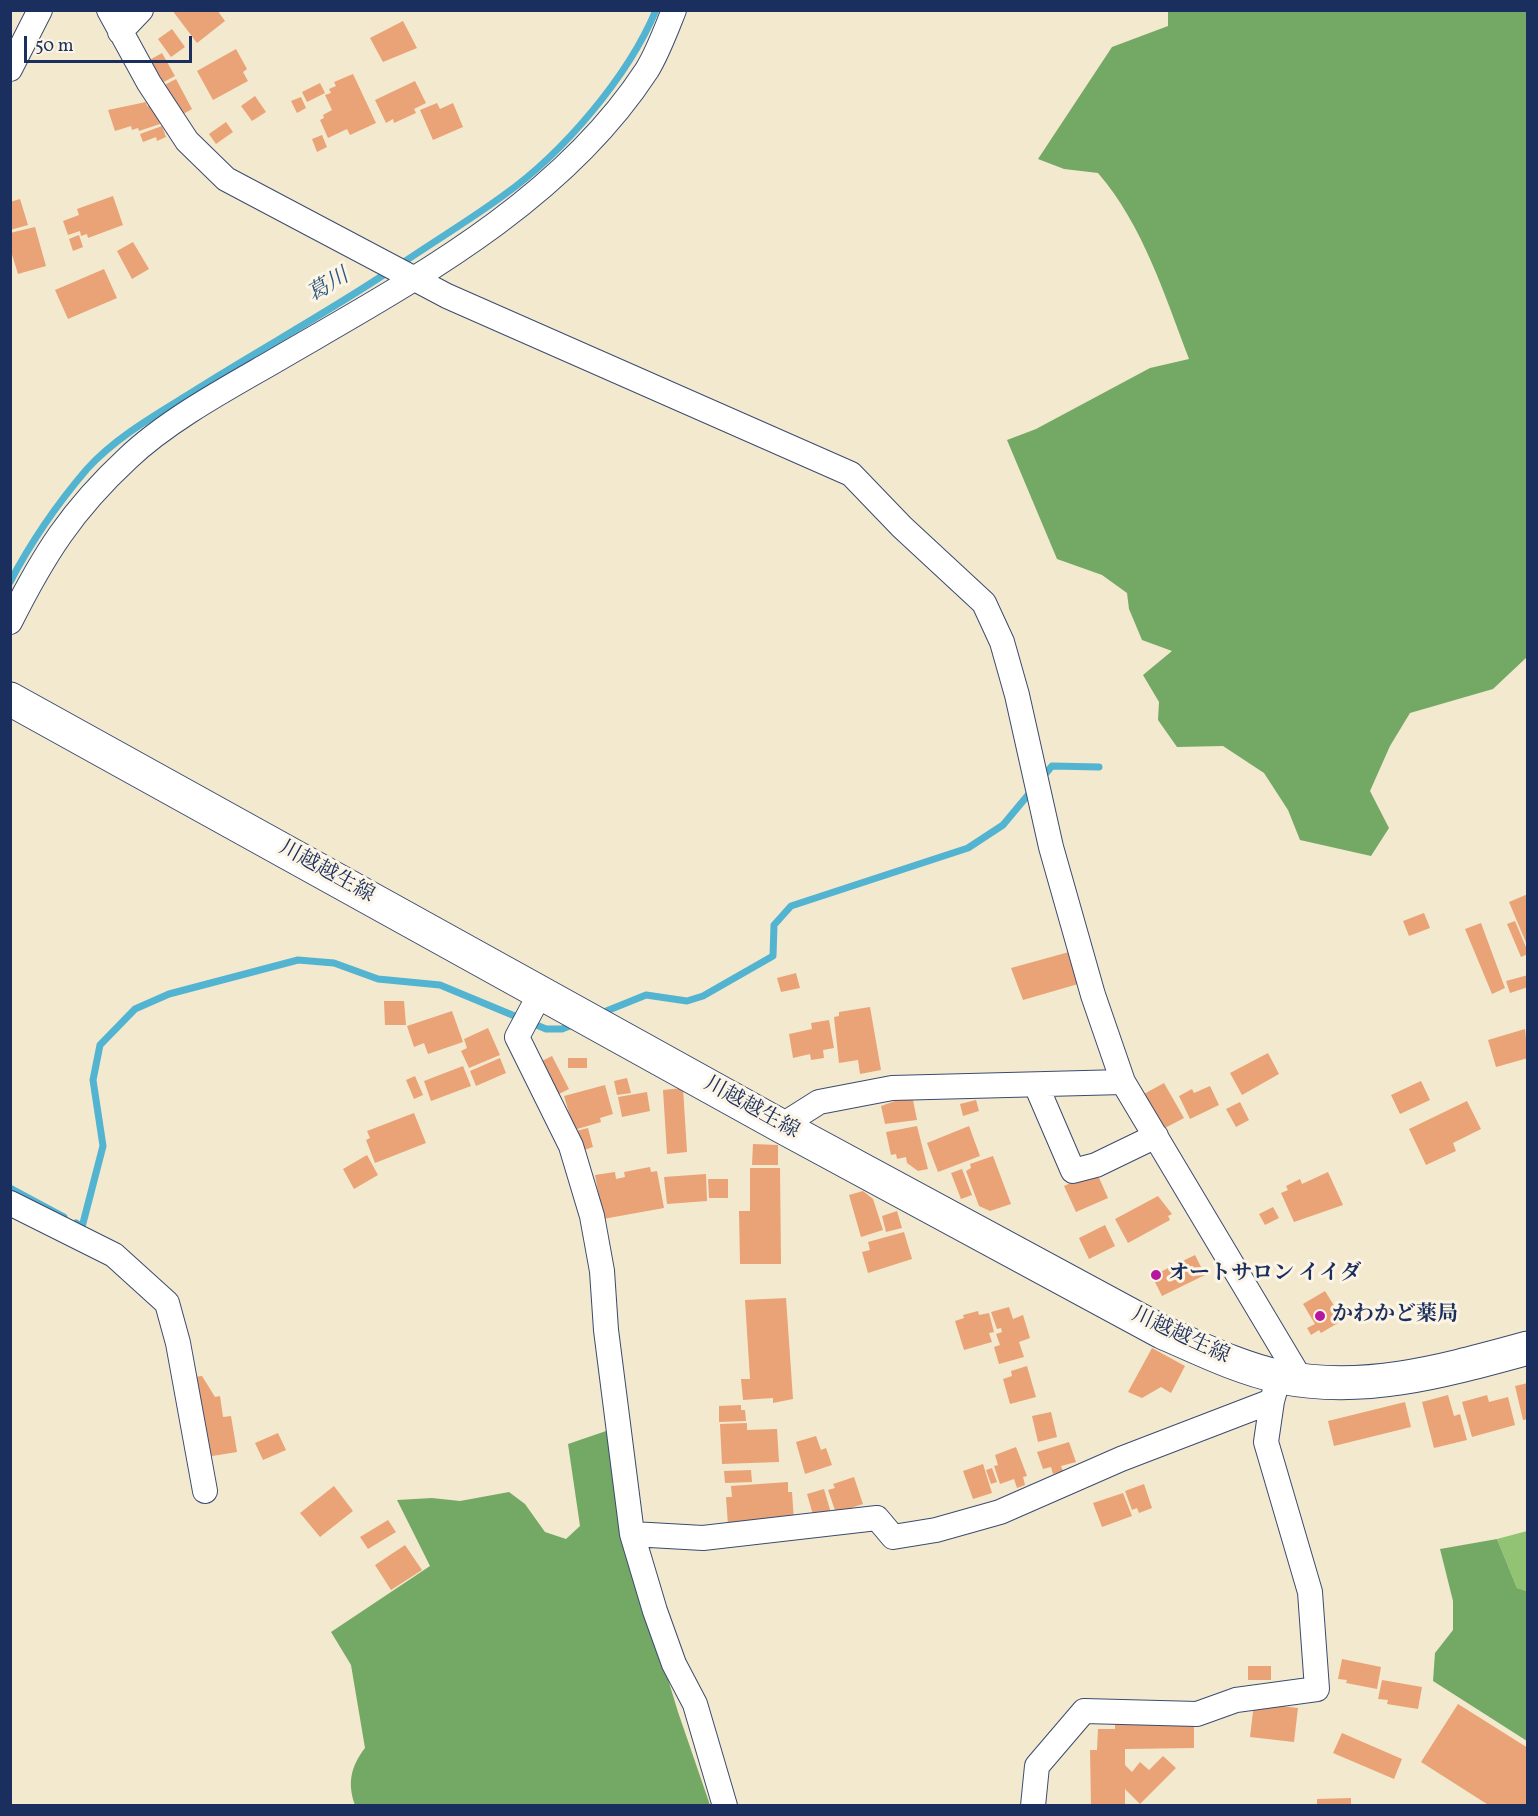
<!DOCTYPE html>
<meta charset="utf-8">
<style>
body{margin:0}
#map{position:relative;width:1538px;height:1816px;overflow:hidden;background:#f3e9cf;font-family:Vollkorn,serif}
canvas{display:block}
.frame{position:absolute;inset:0;border:12px solid #1b2f5e;pointer-events:none}
.scale{position:absolute;left:24px;top:36px;width:168px;height:27px;box-sizing:border-box;border:3px solid #1b2f5e;border-top:0;padding-left:8px;font-size:18px;line-height:21px;white-space:nowrap;color:#1b2f5e;-webkit-text-stroke:4px #fcf5e5;paint-order:stroke}
</style>
<div id="map">
<canvas width="1538" height="1816"></canvas>
<div class="frame"></div>
<div class="scale">50 m</div>
</div>
<script>
const context = document.querySelector('canvas').getContext('2d');
context.lineJoin = 'round';
function paint(path, color) {
  context.fillStyle = color;
  context.fill(path, 'evenodd');
}
function trace(path, color, width, dash) {
  context.strokeStyle = color;
  context.lineWidth = width;
  context.lineCap = dash ? 'butt' : 'round';
  context.setLineDash(dash || []);
  context.stroke(path);
}
function write(font, color, halo, rows, align = 'center') {
  context.font = font + ' Vollkorn,"Noto Serif JP",serif';
  context.lineWidth = 6;
  context.setLineDash([]);
  context.textBaseline = 'middle';
  context.strokeStyle = halo;
  context.fillStyle = color;
  for (const [text, x, y, turn = 0] of rows) {
    context.save();
    context.translate(x, y);
    context.rotate((+turn || 0) * Math.PI / 180);
    context.textAlign = isNaN(turn) ? turn : align;
    if (halo) context.strokeText(text, 0, 0);
    context.fillText(text, 0, 0);
    context.restore();
  }
}
paint(new Path2D(`
 M1527 1531V1591L1517 1588 1497 1539Z`), '#91c373');
paint(new Path2D(`
 M1168 11H1527V657L1493 689 1410 713 1390 746 1370 791 1389 828 1371 856 1300 840 1288 810 1264 773 1223 746 1177 747 1158 720 1159 702 1143 675 1172 651 1142 640 1129 609 1127 593 1102 575 1057 559 1007 440 1036 429 1150 368 1189 359C1165 296 1143 225 1098 173L1064 169 1038 159 1112 47 1168 26Z
 M609 1430 625 1538 678 1712 710 1805H355C347 1783 351 1766 365 1748L351 1665 331 1632 430 1566 397 1500 432 1498 460 1501 509 1492 525 1504 545 1532 566 1539 580 1526 568 1444Z
 M1497 1539 1517 1588 1527 1591V1741L1433 1681 1435 1653 1453 1630V1601L1440 1549Z`), '#74a965');
trace(new Path2D(`
 M398 266C433 242 470 220 504 195 563 153 628 77 656 10
 M10 582C31 542 57 504 87 469 114 439 152 417 186 396 253 353 322 316 388 272
 M1042 778 1052 766 1099 767
 M599 1014 646 995 687 1001 703 996 773 956 774 925 791 906 968 848 1003 825 1033 789
 M10 1188 64 1217
 M76 1223 82 1227 103 1146 93 1080 100 1045 135 1009 169 994 298 960 334 963 378 979 440 985 546 1029H562L575 1024`), '#52b4d1', 7);
paint(new Path2D(`
 M172 10H217L225 21 197 43Z
 M403 21 417 48 383 62 370 38Z
 M172 29 185 47 171 57 158 39Z
 M236 49 247 69 243 72 248 81 213 100 197 71Z
 M162 53 175 76 158 85 146 62Z
 M353 74 376 123 350 135 347 129 328 138 320 120 324 118 323 115 332 110 325 95 331 93 329 89 336 86 334 82Z
 M176 79 192 109 176 118 159 88Z
 M415 81 426 103 414 109 416 113 394 123 393 119 386 123 375 100Z
 M320 83 325 93 307 102 302 92Z
 M255 96 266 112 252 121 241 106Z
 M301 97 306 108 297 113 291 101Z
 M146 102 147 106 153 104 160 124 139 131 138 128 132 130 131 126 115 131 108 110Z
 M437 103 440 109 453 103 463 127 433 140 420 110Z
 M226 122 233 132 216 144 209 134Z
 M162 126 166 137 157 141 156 137 143 142 140 134Z
 M322 135 327 147 317 152 312 139Z
 M113 196 123 225 88 238 87 234 81 236 80 231 68 235 63 221 79 215 77 209Z
 M20 199 28 225 10 230V202Z
 M35 227 46 266 18 274 10 248V233Z
 M79 235 83 247 73 251 69 239Z
 M133 242 149 269 132 279 117 251Z
 M104 269 117 298 68 319 55 290Z
 M1528 894V945H1527L1509 902Z
 M1424 913 1430 928 1409 936 1403 921Z
 M1515 921 1528 952V954L1521 957 1507 924Z
 M1481 923 1505 988 1492 994 1465 929Z
 M1069 952 1078 984 1023 1000 1011 968Z
 M796 973 800 988 781 992 777 978Z
 M1528 975V987L1510 993 1506 981Z
 M384 1001H404L406 1025H385Z
 M870 1007 881 1070 860 1074 858 1060 839 1063 834 1017 839 1016V1012Z
 M452 1011 463 1042 428 1054 424 1043 414 1047 407 1026Z
 M829 1020 834 1048 823 1050 824 1058 811 1060 810 1054 793 1058 789 1034 812 1029 811 1023Z
 M488 1028 500 1055 469 1068 461 1051 467 1048 464 1039Z
 M1525 1029 1528 1058 1496 1067 1488 1040Z
 M1268 1053 1279 1074 1242 1095 1230 1073Z
 M552 1056 569 1089 555 1096 538 1063Z
 M500 1058 506 1073 476 1086 470 1071Z
 M568 1058H587V1068H568Z
 M463 1066 471 1086 431 1101 424 1081Z
 M415 1076 423 1095 414 1099 406 1080Z
 M627 1078 631 1093 617 1095 614 1081Z
 M1421 1081 1430 1100 1400 1114 1391 1095Z
 M1164 1083 1184 1118 1165 1128 1144 1094Z
 M605 1085 613 1114 600 1118 601 1122 574 1130 564 1096Z
 M1210 1086 1219 1105 1190 1119 1179 1096 1192 1089 1194 1093Z
 M683 1088 687 1152 667 1154 663 1090Z
 M647 1092 650 1111 622 1117 618 1097Z
 M912 1095 917 1120 885 1124 881 1106Z
 M976 1100 979 1111 963 1116 960 1104Z
 M1467 1101 1481 1129 1453 1143 1456 1151 1426 1165 1409 1129Z
 M1240 1102 1249 1120 1236 1127 1226 1109Z
 M414 1113 426 1143 375 1163 366 1140 370 1138 367 1131Z
 M917 1126 928 1169 918 1171 907 1163 906 1157 897 1159 896 1154 891 1155 886 1132Z
 M969 1126 980 1156 938 1172 927 1143Z
 M588 1128 593 1147 581 1151 576 1131Z
 M753 1144 778 1145V1165H752Z
 M367 1155 378 1175 354 1189 343 1169Z
 M993 1156 1011 1204 990 1211 979 1206 966 1171 971 1168 970 1164Z
 M650 1167 651 1172 657 1171 664 1208 603 1219 595 1175 615 1172 616 1179 625 1177 624 1172Z
 M750 1168H780L781 1264H740L739 1211H750Z
 M962 1169 972 1195 961 1199 951 1173Z
 M1096 1171 1108 1198 1076 1212 1064 1186Z
 M1328 1172 1343 1205 1294 1222 1281 1193 1288 1190 1286 1186 1300 1179 1302 1184Z
 M706 1174 707 1201 667 1204 664 1177Z
 M708 1179H728V1198H709Z
 M863 1191 873 1199 883 1230 861 1237 849 1195Z
 M1158 1196 1172 1214 1168 1216 1170 1220 1128 1243 1115 1219Z
 M1273 1207 1279 1218 1265 1225 1259 1214Z
 M897 1211 902 1228 886 1232 882 1216Z
 M1105 1225 1115 1246 1089 1259 1079 1238Z
 M904 1232 912 1259 868 1273 862 1252 870 1250 868 1242Z
 M1195 1255 1205 1275 1162 1296 1152 1276Z
 M1325 1291 1343 1320 1321 1333 1319 1330 1311 1335 1307 1328 1315 1324 1303 1304Z
 M786 1298 793 1399 773 1403V1398L743 1400 741 1379H750L745 1300Z
 M1009 1307 1013 1319 1023 1315 1030 1338 1019 1342 1024 1357 999 1364 994 1347 1000 1345 996 1334 1002 1332 1001 1328 997 1329 991 1312Z
 M978 1311 979 1315 989 1313 994 1332 989 1333 992 1342 964 1350 955 1321 964 1318 963 1315Z
 M1152 1348 1185 1366 1171 1393 1161 1387 1142 1398 1128 1392Z
 M1027 1366 1036 1397 1010 1404 1003 1379 1012 1376 1011 1371Z
 M202 1376 215 1397 220 1396 223 1417 231 1416 237 1452 206 1457 194 1377Z
 M1528 1383V1419L1523 1420 1515 1386Z
 M1448 1395 1454 1416 1460 1414 1467 1440 1434 1448 1422 1402Z
 M1487 1395 1489 1402 1508 1397 1515 1425 1472 1437 1462 1402Z
 M1405 1402 1411 1427 1334 1446 1328 1421Z
 M741 1405V1410H745L746 1421 719 1422V1406Z
 M1051 1412 1057 1437 1038 1442 1032 1416Z
 M747 1423V1430L777 1429 779 1462 722 1464 720 1424Z
 M278 1433 286 1450 263 1460 255 1443Z
 M816 1436 821 1450 826 1448 832 1465 805 1474 796 1442Z
 M1069 1442 1076 1462 1061 1466 1063 1471 1053 1474 1051 1467 1043 1469 1037 1452Z
 M1016 1447 1027 1476 1023 1477 1025 1485 1017 1488 1014 1479 1000 1484 994 1466 998 1465 995 1455Z
 M983 1464 992 1493 973 1499 963 1471Z
 M992 1468 997 1482 991 1484 986 1470Z
 M751 1470 752 1482 725 1483 724 1471Z
 M854 1477 863 1504 836 1513 828 1490 835 1488 833 1484Z
 M788 1482V1492H792L794 1521 728 1526 726 1497H732L731 1486Z
 M1144 1484 1152 1508 1139 1513 1137 1508 1132 1510 1125 1491Z
 M334 1486 353 1511 320 1537 300 1513Z
 M824 1489 831 1513 814 1518 807 1494Z
 M1123 1493 1132 1516 1102 1527 1093 1503Z
 M388 1520 396 1532 368 1549 360 1537Z
 M405 1545 422 1570 391 1590 375 1565Z
 M1342 1659 1381 1667 1377 1689 1346 1683 1347 1680 1338 1679Z
 M1248 1666H1271V1680H1248Z
 M1382 1680 1422 1687 1418 1709 1387 1704 1388 1700 1378 1699Z
 M1254 1703 1298 1708 1294 1742 1250 1737Z
 M1458 1704 1528 1748V1806H1490L1421 1762Z
 M1194 1723V1748L1125 1749V1765L1132 1772 1140 1762 1149 1770 1163 1756 1176 1768 1140 1804 1125 1789V1806H1091L1090 1750H1097L1098 1729H1115V1724Z
 M1342 1733 1402 1759 1394 1779 1333 1753Z
 M1351 1798V1806H1317V1799Z`), '#e9a376');
const street = new Path2D(`
 M109 10 149 83 187 141 226 179 447 296 851 474 902 527 984 603 1002 642 1017 695 1051 847 1093 995 1123 1082 1301 1380
 M120 32 141 10
 M10 69 40 10
 M10 622C44 554 72 510 128 458 167 421 224 390 271 363 406 284 559 205 647 70 658 52 666 30 674 10
 M541 992 517 1037 571 1146 592 1216 602 1271 606 1330 632 1534 655 1611 674 1664 695 1704 725 1806
 M1036 1085 1073 1171 1096 1165 1156 1136
 M781 1126 819 1102 892 1088 1123 1082
 M10 1203 114 1255 167 1303 178 1343 205 1491
 M632 1534 703 1538 877 1518 893 1537 936 1530 1000 1512 1121 1459 1272 1401 1279 1376
 M1033 1806 1037 1766 1084 1711 1197 1714 1236 1700 1317 1689 1310 1592 1266 1442 1272 1401`);
const secondary = new Path2D(`
 M10 699 781 1126 1162 1332C1201 1349 1239 1368 1281 1377 1366 1394 1447 1370 1528 1348`);
trace(street, '#3b4b6f', 26);
trace(secondary, '#3b4b6f', 35);
trace(street, '#fff', 24);
trace(secondary, '#fff', 33);
for (const [x, y, r, color] of [
 [1156,1275,6,"#b5179e"],
 [1320,1316,6,"#b5179e"]
]) {
  const dot = new Path2D();
  dot.arc(x, y, r, 0, 2 * Math.PI);
  context.fillStyle = color;
  context.fill(dot);
  trace(dot, '#fcf5e5', 2);
}
write('21px', '#1b2f5e', '#fcf5e5', [
 ["川越越生線",326,873,29],
 ["川越越生線",751,1109,29],
 ["川越越生線",1180,1337,25]
]);
write('bold 21px', '#1b2f5e', '#fcf5e5', [
 ["オートサロン イイダ",1168,1275],
 ["かわかど薬局",1332,1316]
], 'left');
write('italic 22px', '#2c5780', '#fcf5e5', [
 ["葛川",329,287,-31]
]);
</script>
